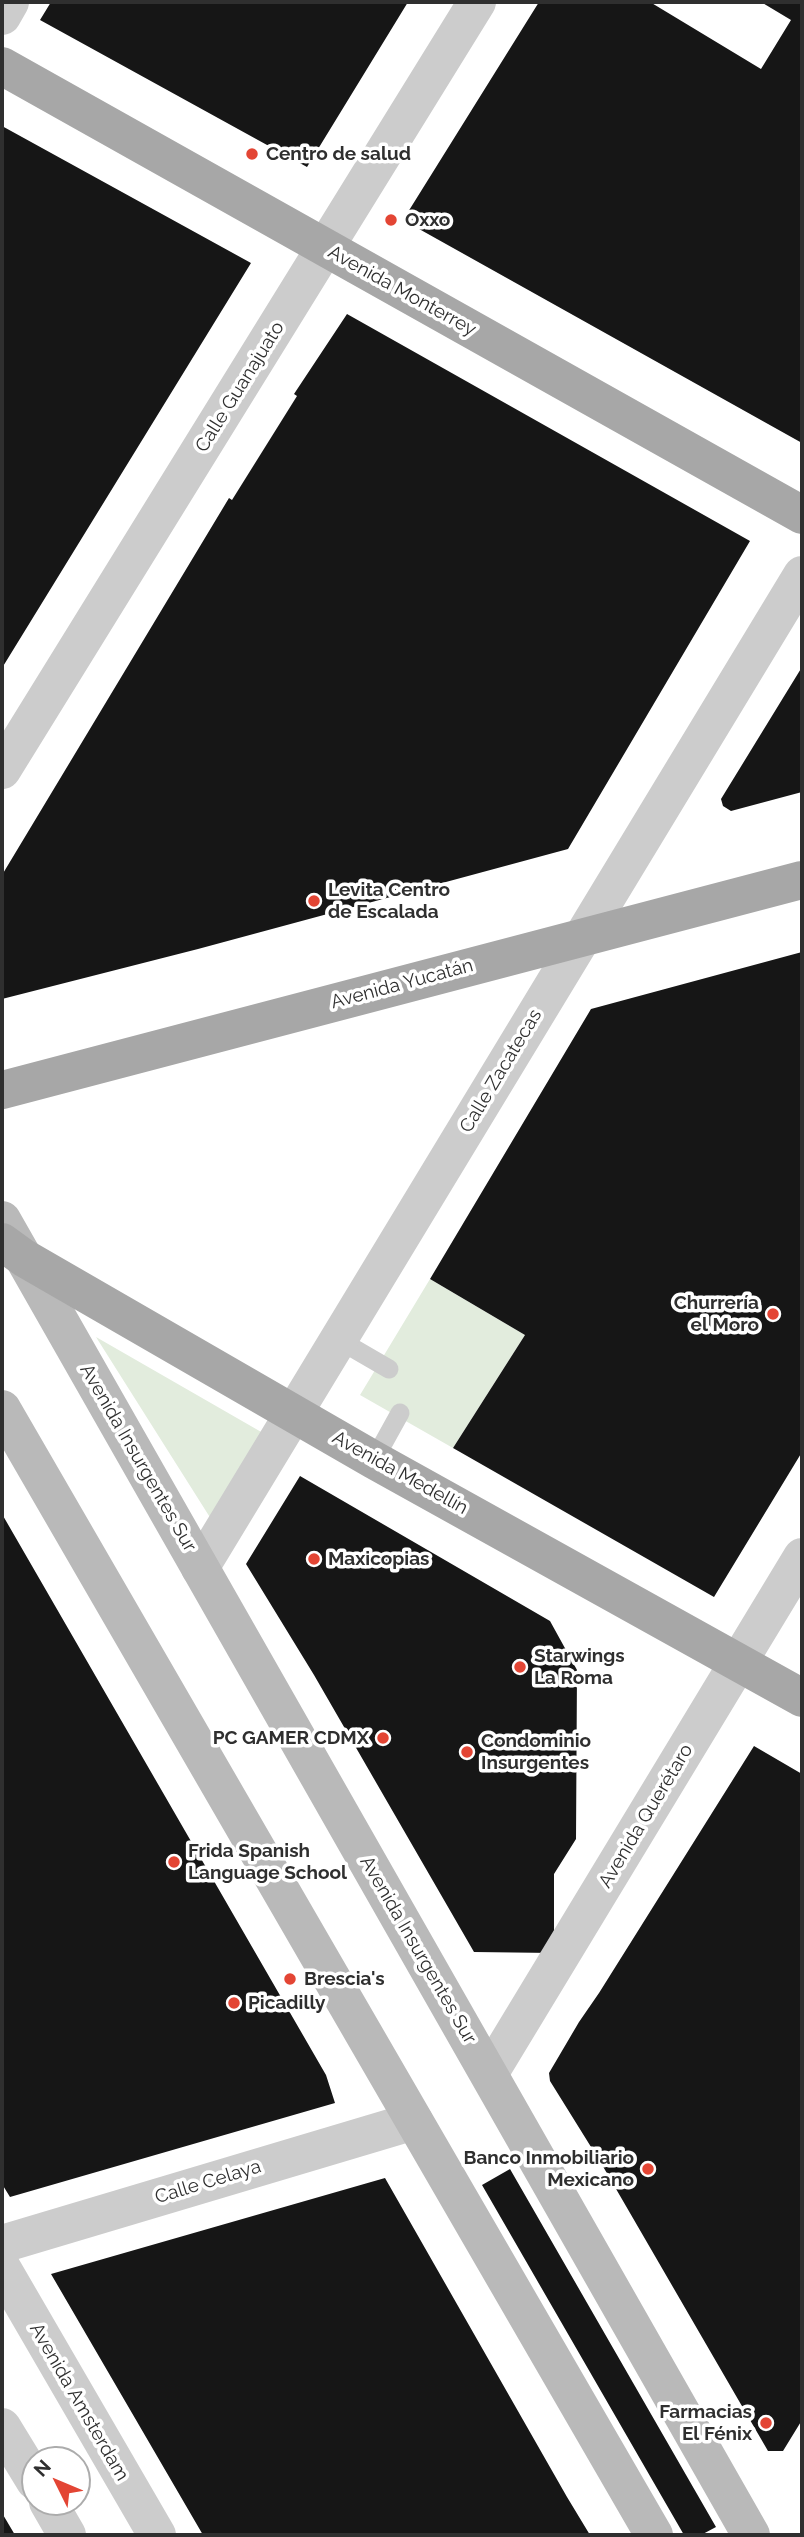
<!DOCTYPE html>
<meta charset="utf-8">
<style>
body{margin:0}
#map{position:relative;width:804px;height:2537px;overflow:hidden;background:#fff;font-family:Raleway,sans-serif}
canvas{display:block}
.frame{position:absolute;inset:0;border:4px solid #2f2f2f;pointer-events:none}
.north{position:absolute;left:21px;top:2446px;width:70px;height:70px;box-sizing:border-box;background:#fff;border:2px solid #acacac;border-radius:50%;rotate:313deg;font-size:19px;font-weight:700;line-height:28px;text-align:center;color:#2f2f2f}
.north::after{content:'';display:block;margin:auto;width:24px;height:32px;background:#e34534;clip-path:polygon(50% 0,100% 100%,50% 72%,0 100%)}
</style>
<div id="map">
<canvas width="804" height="2537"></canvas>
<div class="frame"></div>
<div class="north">N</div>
</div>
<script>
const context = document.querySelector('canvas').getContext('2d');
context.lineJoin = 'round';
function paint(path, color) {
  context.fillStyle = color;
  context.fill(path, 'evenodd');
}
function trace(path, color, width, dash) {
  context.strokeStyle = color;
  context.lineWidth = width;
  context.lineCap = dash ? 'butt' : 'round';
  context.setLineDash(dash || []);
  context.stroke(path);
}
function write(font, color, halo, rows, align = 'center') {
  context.font = font + ' Raleway,sans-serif';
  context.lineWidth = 7;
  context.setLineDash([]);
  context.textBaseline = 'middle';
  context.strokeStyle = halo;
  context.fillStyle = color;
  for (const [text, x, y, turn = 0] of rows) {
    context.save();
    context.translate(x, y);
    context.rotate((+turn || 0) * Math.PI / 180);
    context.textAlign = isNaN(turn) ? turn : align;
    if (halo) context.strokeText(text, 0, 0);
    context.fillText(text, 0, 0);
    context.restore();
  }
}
paint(new Path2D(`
 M430 1279 525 1335 453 1448 360 1395Z
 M96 1337 263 1433 211 1519Z`), '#e2ecdd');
paint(new Path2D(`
 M51 2H408L307 167 40 20Z
 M539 2H650L761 69 791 20 761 2H802V443L403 220Z
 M2 126 251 263 2 668Z
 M347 314 750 541 568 849 198 949 2 999V875L229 498 232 500 297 396 294 394Z
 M802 667V792L731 811 723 806 721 799Z
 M802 952V1452L714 1597 453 1448 525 1335 430 1279 591 1009Z
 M300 1476 550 1621 577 1670 576 1839 554 1874V1953L474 1952 314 1675 246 1564Z
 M2 1514 326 2075 335 2103 10 2197 2 2184Z
 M754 1746 802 1774V2420L783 2451H768L601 2163 550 2081 549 2073 579 2022 599 1993Z
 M510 2169 716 2527 701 2535H684L482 2185Z
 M385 2178 567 2497 590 2535H203L51 2274Z
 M2 2513 15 2535H2Z`), '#161616');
trace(new Path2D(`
 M339 1340 389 1369
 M374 1460 400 1413`), '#ccc', 19);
trace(new Path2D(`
 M2 16 10 2
 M2 770 477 2
 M200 1568 802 575
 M489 2074 802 1557
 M2 2244 414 2121
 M2 2268 157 2535
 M2 2427 35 2481
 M48 2502 67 2535`), '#ccc', 38);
trace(new Path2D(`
 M2 1220 751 2535
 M2 1409 654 2535`), '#b9b9b9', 38);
trace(new Path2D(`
 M2 66 802 515
 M2 1090 802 880
 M2 1242 24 1258 374 1460 802 1698`), '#a7a7a7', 38);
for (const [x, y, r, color] of [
 [252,154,7,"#e34534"],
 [391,220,7,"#e34534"],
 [314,901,7,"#e34534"],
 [773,1314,7,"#e34534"],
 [314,1559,7,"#e34534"],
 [520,1667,7,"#e34534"],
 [383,1738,7,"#e34534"],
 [467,1752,7,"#e34534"],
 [174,1862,7,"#e34534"],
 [290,1979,7,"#e34534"],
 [234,2003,7,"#e34534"],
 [648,2169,7,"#e34534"],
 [766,2423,7,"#e34534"]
]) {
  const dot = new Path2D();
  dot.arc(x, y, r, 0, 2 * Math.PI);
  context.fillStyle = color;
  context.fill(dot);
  trace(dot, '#fff', 2.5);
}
write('bold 19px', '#2f2f2f', '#fff', [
 ["Centro de salud",266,154],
 ["Oxxo",405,220],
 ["Levita Centro",328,890],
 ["de Escalada",328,912],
 ["Churrería",759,1303,"right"],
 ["el Moro",759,1325,"right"],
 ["Maxicopias",328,1559],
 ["Starwings",534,1656],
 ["La Roma",534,1678],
 ["PC GAMER CDMX",369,1738,"right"],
 ["Condominio",481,1741],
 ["Insurgentes",481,1763],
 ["Frida Spanish",188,1851],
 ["Language School",188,1873],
 ["Brescia's",304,1979],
 ["Picadilly",248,2003],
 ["Banco Inmobiliario",634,2158,"right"],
 ["Mexicano",634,2180,"right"],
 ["Farmacias",752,2412,"right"],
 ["El Fénix",752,2434,"right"]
], 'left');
write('19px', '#2f2f2f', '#fff', [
 ["Avenida Monterrey",402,291,29],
 ["Calle Guanajuato",240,387,-58],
 ["Avenida Yucatán",402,984,-15],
 ["Calle Zacatecas",501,1071,-59],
 ["Avenida Insurgentes Sur",138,1458,60],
 ["Avenida Medellín",400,1473,29],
 ["Avenida Querétaro",646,1816,-59],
 ["Avenida Insurgentes Sur",418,1950,60],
 ["Calle Celaya",208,2182,-17],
 ["Avenida Amsterdam",79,2402,60]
]);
</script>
